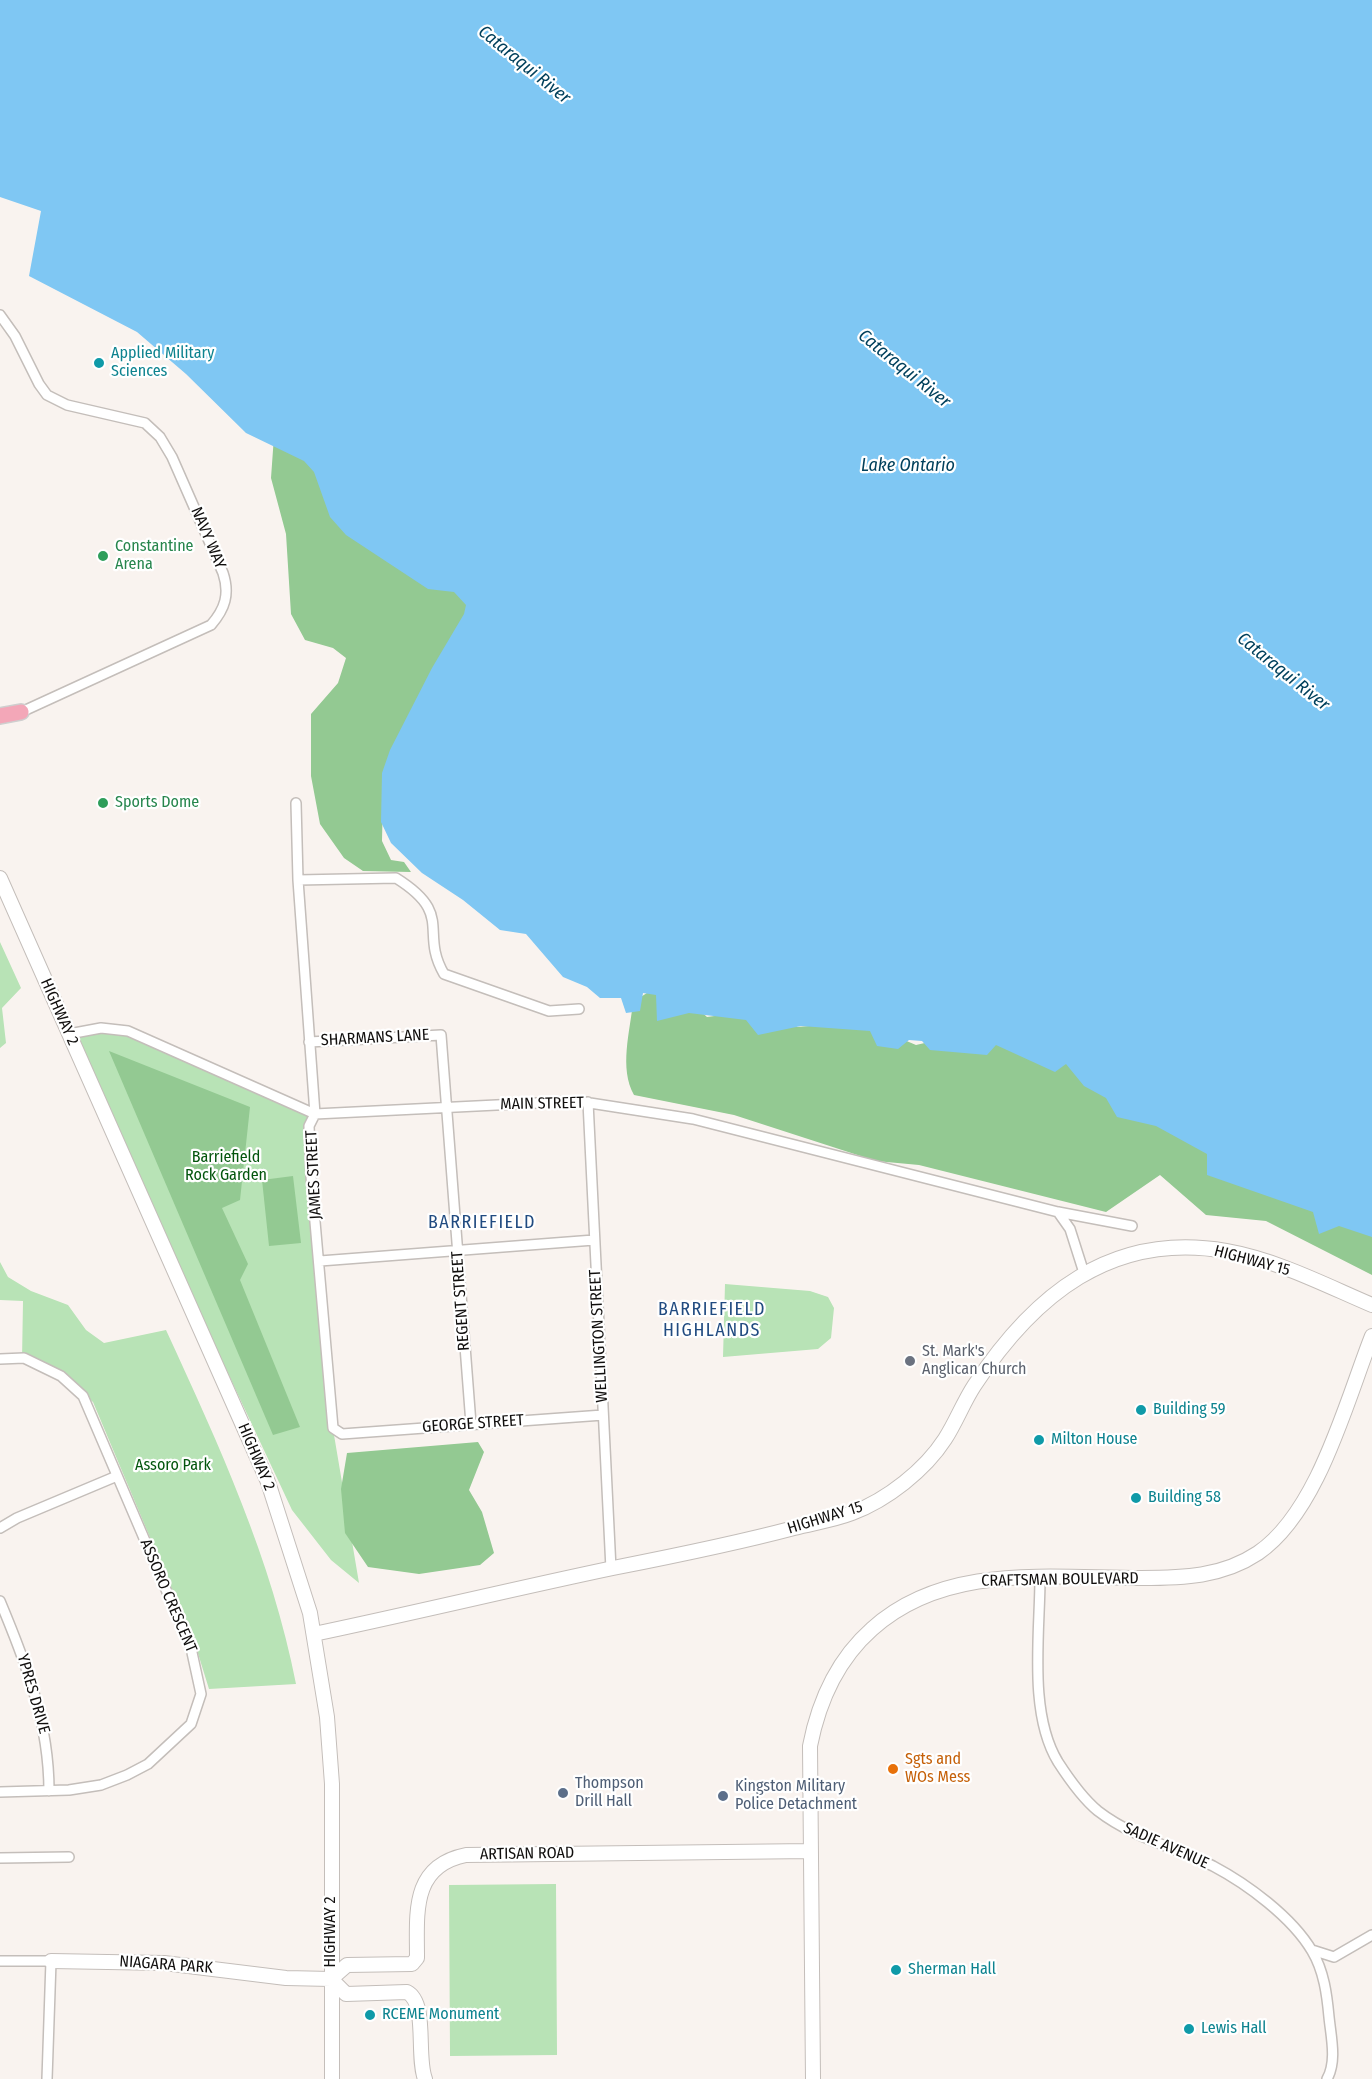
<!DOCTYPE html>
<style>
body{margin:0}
canvas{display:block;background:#f9f3ef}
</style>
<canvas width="1372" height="2079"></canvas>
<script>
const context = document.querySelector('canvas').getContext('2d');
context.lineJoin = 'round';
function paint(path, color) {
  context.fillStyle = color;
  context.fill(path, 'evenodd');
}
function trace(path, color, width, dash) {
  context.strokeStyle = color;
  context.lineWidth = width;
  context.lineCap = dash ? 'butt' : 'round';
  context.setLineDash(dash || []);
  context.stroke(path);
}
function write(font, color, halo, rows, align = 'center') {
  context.font = font + ' "Fira Sans Condensed",sans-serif';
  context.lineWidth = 4.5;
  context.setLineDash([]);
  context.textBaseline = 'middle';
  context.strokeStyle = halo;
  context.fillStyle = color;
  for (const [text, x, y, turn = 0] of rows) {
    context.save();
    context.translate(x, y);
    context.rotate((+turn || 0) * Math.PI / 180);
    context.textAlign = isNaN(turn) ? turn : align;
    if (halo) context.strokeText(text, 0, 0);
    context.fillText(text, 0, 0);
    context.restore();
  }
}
paint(new Path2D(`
 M0 942 21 988 2 1008 6 1043 0 1048Z
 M113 1027 315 1114 309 1127 333 1429 359 1583 331 1560 292 1510 69 1034Z
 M0 1262 8 1277 31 1291 68 1305 86 1330 104 1343 166 1330C219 1445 272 1560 296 1684L209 1689 196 1647 93 1402 69 1382 22 1360 23 1301 0 1300Z
 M725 1284 810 1291 828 1297 834 1308 831 1338 818 1349 723 1357Z
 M556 1884 557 2055 450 2056 449 1885Z`), '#b8e3b6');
paint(new Path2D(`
 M274 436 464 584 479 610 383 794 382 841 391 860 404 862 411 872 363 871 344 858 320 824 311 776V714L338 683 346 658 333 648 305 640 291 614 286 534 271 478Z
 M667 980 707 1017 760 1010 797 1027 821 1025 850 1017 916 1045 942 1039 1017 1033 1084 1066 1372 1223V1275L1266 1221 1206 1215 1160 1175 1106 1212 919 1165 876 1161 734 1115 634 1095C619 1068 630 1032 633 1002Z
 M109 1051 250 1107 240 1200 222 1208 248 1264 240 1280 300 1427 273 1435Z
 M293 1176 301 1243 269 1246 262 1180Z
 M478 1442 484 1452 469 1490 482 1512 494 1553 480 1565 419 1574 368 1567 345 1533 341 1489 347 1453Z`), '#93c992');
paint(new Path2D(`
 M0 0H1372V1237L1339 1226 1319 1234 1313 1212 1207 1175V1154L1156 1126 1117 1117 1106 1098 1084 1086 1066 1064 1055 1072 996 1045 987 1055 930 1050 922 1041 909 1040 898 1049 877 1046 870 1031 801 1026 758 1035 746 1020 689 1013 657 1021 656 995 643 993 640 1011 626 1013 621 998H600L587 987 563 977 526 934 500 930 463 900 422 873 391 843 381 822 382 773 390 750 432 668 464 614 466 605 454 592 428 589 346 535 330 517 314 472 304 461 246 433 186 374 137 332 29 276 41 211 0 197Z`), '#7fc7f3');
const street = new Path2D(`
 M0 315 15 336 39 384 47 395 67 405 145 423 160 437 172 457 223 573C230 594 225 609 211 625L17 714
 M296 803 298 880 315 1114 309 1126 311 1176 333 1428 342 1434 603 1415
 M298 880 396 878C455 915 419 931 444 974L549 1011 579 1009
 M69 1034 101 1028 128 1031 315 1114 577 1101 693 1119 1058 1212 1132 1226
 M309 1042 441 1035 471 1424
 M588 1102 611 1569
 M1058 1212 1070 1229 1084 1273
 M320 1261 594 1240
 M0 1359 24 1358 61 1376 83 1396 191 1648 201 1694 191 1724 148 1764 127 1775 101 1785 69 1790 0 1792
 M0 1528 17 1518 117 1476
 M1040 1578C1040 1633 1028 1713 1058 1762 1069 1779 1082 1798 1098 1811 1133 1838 1174 1847 1213 1866 1247 1884 1292 1917 1312 1951 1324 1971 1327 1995 1329 2017 1331 2037 1337 2061 1327 2079
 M0 1601C26 1663 49 1723 49 1791
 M0 1858 69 1857
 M1312 1950 1334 1957 1372 1935
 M0 1961H51L47 2079`);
const secondary = new Path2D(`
 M0 878 268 1482 310 1613 327 1717 332 1784V2079
 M314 1634C414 1613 513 1589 613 1568 674 1556 734 1544 794 1528 813 1523 834 1520 852 1513 887 1500 925 1470 945 1439 956 1422 963 1403 974 1386 1033 1296 1111 1231 1226 1251 1277 1260 1325 1285 1372 1305
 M51 1961 164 1963 286 1978 331 1979
 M331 1979 347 1965 412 1964 417 1958C417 1913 411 1866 466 1855L811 1851
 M331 1979 346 1994 407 1992C428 2003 416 2056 425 2079
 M813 2079 810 1746C819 1700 837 1660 872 1629 945 1563 1049 1578 1141 1578 1183 1578 1222 1577 1258 1553 1318 1512 1346 1402 1372 1336`);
const primary = new Path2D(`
 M0 716 21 712`);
trace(street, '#c4beba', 12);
trace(secondary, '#c4beba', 16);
trace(primary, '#cfcfcf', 18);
trace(street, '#fff', 9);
trace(secondary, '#fff', 14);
trace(primary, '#f3a7b8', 15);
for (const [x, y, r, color] of [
 [99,363,6,"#0f9aa8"],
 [103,556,6,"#2e9e5b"],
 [103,803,6,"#2e9e5b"],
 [910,1361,6,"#6b7280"],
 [1141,1410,6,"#0f9aa8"],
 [1039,1440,6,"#0f9aa8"],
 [1136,1498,6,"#0f9aa8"],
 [893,1769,6,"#e8710a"],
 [563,1793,6,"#5c6f8a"],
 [723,1796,6,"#5c6f8a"],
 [896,1970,6,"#0f9aa8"],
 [370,2015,6,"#0f9aa8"],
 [1189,2029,6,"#0f9aa8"]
]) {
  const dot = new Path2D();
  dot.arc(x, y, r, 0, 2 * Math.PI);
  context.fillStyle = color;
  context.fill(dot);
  trace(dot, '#fff', 2);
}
write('16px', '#0d838f', '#fff', [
 ["Applied Military",111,354],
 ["Sciences",111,372],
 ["Building 59",1153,1410],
 ["Milton House",1051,1440],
 ["Building 58",1148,1498],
 ["Sherman Hall",908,1970],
 ["RCEME Monument",382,2015],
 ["Lewis Hall",1201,2029]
], 'left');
write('16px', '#110f0e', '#fff', [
 ["NAVY WAY",208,538,67],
 ["HIGHWAY 2",59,1012,66],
 ["SHARMANS LANE",375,1038,-3],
 ["MAIN STREET",542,1104,-1],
 ["JAMES STREET",314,1175,-93],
 ["HIGHWAY 15",1252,1261,15],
 ["REGENT STREET",461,1301,-94],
 ["WELLINGTON STREET",599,1336,-93],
 ["GEORGE STREET",473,1424,-4],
 ["HIGHWAY 2",256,1457,67],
 ["HIGHWAY 15",825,1518,-17],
 ["CRAFTSMAN BOULEVARD",1060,1580,-1],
 ["ASSORO CRESCENT",168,1596,67],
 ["YPRES DRIVE",33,1694,74],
 ["SADIE AVENUE",1166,1846,24],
 ["ARTISAN ROAD",527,1854,-1],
 ["HIGHWAY 2",331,1932,-90],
 ["NIAGARA PARK",166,1965,4]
]);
write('16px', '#27864d', '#fff', [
 ["Constantine",115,547],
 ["Arena",115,565],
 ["Sports Dome",115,803]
], 'left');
write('16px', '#03550d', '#fff', [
 ["Barriefield",226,1158],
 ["Rock Garden",226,1176],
 ["Assoro Park",173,1466]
]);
write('16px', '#5b616d', '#fff', [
 ["St. Mark's",922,1352],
 ["Anglican Church",922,1370]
], 'left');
write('16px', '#c56008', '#fff', [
 ["Sgts and",905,1760],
 ["WOs Mess",905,1778]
], 'left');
write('16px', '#4e5e75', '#fff', [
 ["Thompson",575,1784],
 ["Drill Hall",575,1802],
 ["Kingston Military",735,1787],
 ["Police Detachment",735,1805]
], 'left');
write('italic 18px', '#01405c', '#fff', [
 ["Cataraqui River",524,65,39],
 ["Cataraqui River",904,369,39],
 ["Lake Ontario",908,466],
 ["Cataraqui River",1283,672,39]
]);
context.letterSpacing = '1.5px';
write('18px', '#214b80', '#fff', [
 ["BARRIEFIELD",482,1223],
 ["BARRIEFIELD",712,1310],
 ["HIGHLANDS",712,1331]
]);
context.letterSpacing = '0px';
</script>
